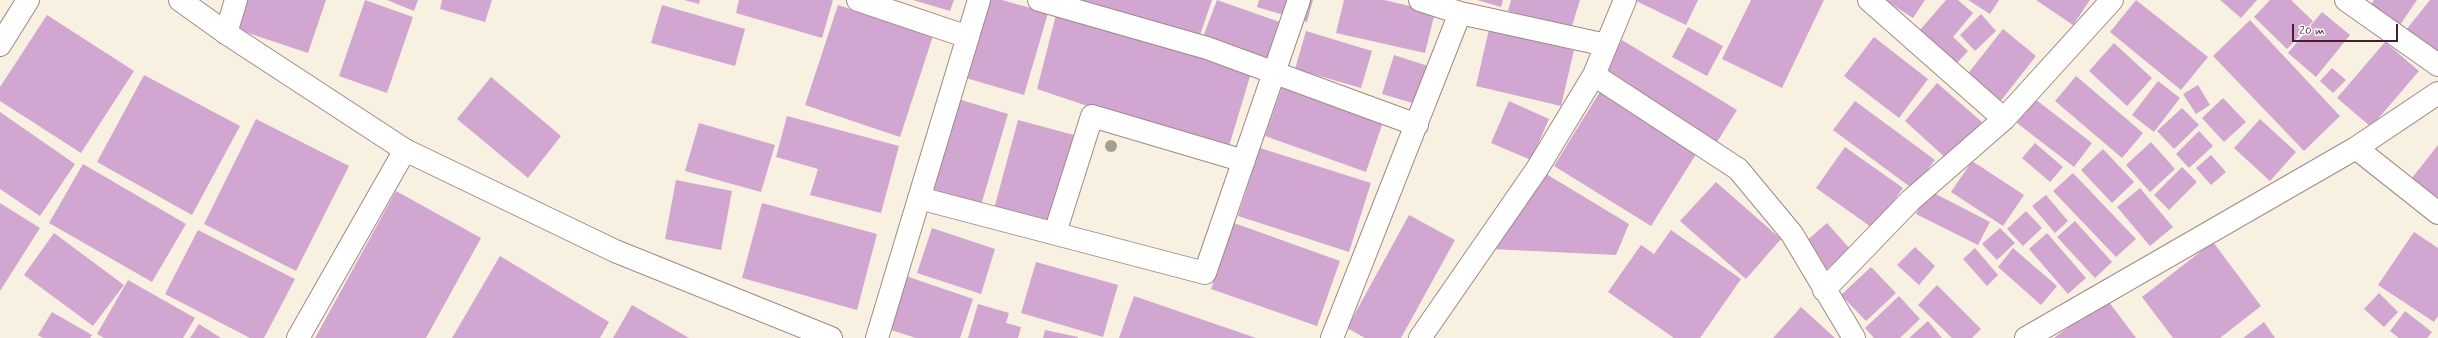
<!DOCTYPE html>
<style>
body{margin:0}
#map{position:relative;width:2438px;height:338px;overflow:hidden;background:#f8f1e2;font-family:Mynerve,sans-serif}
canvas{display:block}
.scale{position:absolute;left:2292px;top:24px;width:106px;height:18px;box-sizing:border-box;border:2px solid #4a1f2b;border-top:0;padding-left:5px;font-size:12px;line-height:14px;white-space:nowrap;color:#4a1f2b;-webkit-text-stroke:3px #fff;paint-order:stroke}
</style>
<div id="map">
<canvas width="2438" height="338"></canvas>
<div class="scale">20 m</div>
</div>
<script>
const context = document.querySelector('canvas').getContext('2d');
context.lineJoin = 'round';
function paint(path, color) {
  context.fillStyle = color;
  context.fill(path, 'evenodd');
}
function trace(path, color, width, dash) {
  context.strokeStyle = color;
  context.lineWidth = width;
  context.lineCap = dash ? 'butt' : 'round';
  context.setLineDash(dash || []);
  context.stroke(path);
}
paint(new Path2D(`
 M243 0H326L308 53 233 28Z
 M365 0 413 17 387 93 339 76Z
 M387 0H418L414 11Z
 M442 0H492L485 22 440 9Z
 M684 0H700L699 4Z
 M739 0H833L822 38 736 13Z
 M913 0H954L950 11Z
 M989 0H1002L1048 13 1024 95 966 78Z
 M1080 0H1212L1198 41Z
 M1217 0 1291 26 1278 63 1203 37Z
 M1259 0H1313L1307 22 1257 7Z
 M1344 0H1384L1435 12 1425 53 1336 33Z
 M1477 0H1503L1501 7Z
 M1511 0H1580L1571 29 1508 11Z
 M1634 0H1698L1686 25Z
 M1751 0H1824L1782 88 1722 59Z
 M1885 0H1925L1913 18Z
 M1946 0H1958L1973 13 1953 37 1968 51 1957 63 1920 30Z
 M1968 0H1999L1990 14Z
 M2036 0H2090L2073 25Z
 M2136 0 2208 57 2181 90 2110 32Z
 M2220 0H2257L2241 18Z
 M2270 0H2291L2313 21 2287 49 2254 17Z
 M2374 0H2417L2400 25 2370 6Z
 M2430 0H2438V55L2406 30Z
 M662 5 745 29 735 66 651 43Z
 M838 5 933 36 900 137 805 105Z
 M1057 11 1251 73 1227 153 1037 89Z
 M2322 12 2350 35 2316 77 2288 53Z
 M1981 14 1996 31 1975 51 1960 35Z
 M47 15 134 71 81 153 0 101V87Z
 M2250 20 2340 116 2304 151 2213 56Z
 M1688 27 1723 46 1707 76 1672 57Z
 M1489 29 1574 50 1561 106 1476 86Z
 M2003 29 2036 56 1996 107 1963 80Z
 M1306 31 1372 51 1361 88 1295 69Z
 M1874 37 1928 79 1899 118 1844 76Z
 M1622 40 1737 110 1717 142 1602 73Z
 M2385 42 2419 71 2371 127 2337 98Z
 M2114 43 2152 78 2127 106 2089 71Z
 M1394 55 1428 66 1416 104 1382 94Z
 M2332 68 2346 80 2333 93 2320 81Z
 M144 75 240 126 192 215 97 162Z
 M2076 76 2143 133 2122 158 2055 101Z
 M491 77 561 136 528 178 457 119Z
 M2158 81 2180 98 2154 132 2132 115Z
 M1937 83 1982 122 1948 160 1905 121Z
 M2198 85 2210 105 2196 114 2183 94Z
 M1282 87 1383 122 1366 172 1265 136Z
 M1601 90 1698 151 1651 226 1554 166Z
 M2223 98 2246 122 2224 142 2202 118Z
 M958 99 1008 114 979 212 929 197Z
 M2035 99 2092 143 2074 167 2017 123Z
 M1509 101 1549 119 1531 160 1491 143Z
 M1855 101 1935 160 1913 189 1833 130Z
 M2182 108 2199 125 2174 149 2157 131Z
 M0 112 75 164 40 216 0 189Z
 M787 116 899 146 881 213 810 195 818 169 776 157Z
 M256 119 349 166 296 271 204 224Z
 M2260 119 2296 152 2270 181 2234 148Z
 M1018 120 1074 135 1047 236 991 220Z
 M699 123 775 145 761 192 685 171Z
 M2199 131 2213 146 2189 168 2176 154Z
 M2151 142 2175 169 2150 192 2126 165Z
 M2035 143 2063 167 2050 182 2022 158Z
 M2438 145V207L2408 183Z
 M1845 147 1903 188 1874 229 1816 188Z
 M1260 148 1371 183 1349 252 1238 216Z
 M2103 149 2134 182 2112 203 2081 170Z
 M2211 155 2226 172 2211 185 2196 168Z
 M1972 161 2024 195 2003 226 1951 192Z
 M83 164 186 224 152 282 49 223Z
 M2182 167 2197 182 2169 210 2154 195Z
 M1543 172 1629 224 1616 255 1491 249Z
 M2073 173 2136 239 2116 257 2053 191Z
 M676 180 732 191 721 250 665 239Z
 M1716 182 1781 239 1746 279 1680 221Z
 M2140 188 2173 227 2150 246 2117 207Z
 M1928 190 1990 222 1978 245 1916 214Z
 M396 191 481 238 426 338H315Z
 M2046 195 2068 221 2055 233 2032 206Z
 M0 203 40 228 0 291Z
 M762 203 877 234 857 310 742 278Z
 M2026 211 2042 228 2023 246 2007 229Z
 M1409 215 1455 240 1401 338H1365L1347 328Z
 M2075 221 2112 262 2095 278 2057 237Z
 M1234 223 1340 261 1317 326 1211 289Z
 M1827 223 1850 249 1827 269 1804 243Z
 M932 228 995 249 981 294 917 273Z
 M2000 228 2015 243 1997 260 1982 244Z
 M198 230 295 279 264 338H250L165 294Z
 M1671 230 1741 279 1700 338H1674L1608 292 1641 245 1654 254Z
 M2414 232 2438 248V316L2434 322 2378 285Z
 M54 233 124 285 93 326 24 275Z
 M2047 233 2086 278 2068 294 2029 249Z
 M2213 242 2261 306 2220 338H2173L2142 297Z
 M1915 247 1935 266 1919 285 1897 265Z
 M1975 248 1998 275 1987 286 1963 259Z
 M2013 248 2057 286 2041 305 1998 267Z
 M500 256 609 322 600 338H452Z
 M1036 262 1118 285 1103 337 1021 313Z
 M1871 267 1896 293 1866 321 1841 295Z
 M906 276 973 299 960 338H916L888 329Z
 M128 280 195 318 183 338H104L97 334Z
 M1937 285 1981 329 1972 338H1952L1918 305Z
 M2379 293 2398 312 2384 327 2364 309Z
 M1134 296 1256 338H1119Z
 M1899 296 1920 319 1900 338H1874L1865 328Z
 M2106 298 2136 338H2054Z
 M978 304 1009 313 1006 323 1021 327 1018 338H968Z
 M632 305 689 338H613Z
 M1801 307 1835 338H1773Z
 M2405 311 2432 332 2427 338H2399L2390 331Z
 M52 312 92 335 90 338H43L38 335Z
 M1928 321 1942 338H1909Z
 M2264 322 2275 338H2243Z
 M199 324 221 338H190Z
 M1045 330 1078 337V338H1043Z`), '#d1a6d0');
const street = new Path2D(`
 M858 0 968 37
 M1039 0 1207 48 1417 125
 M1869 0 2004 119
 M2346 0 2438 65
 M1460 13 1606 45
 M226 33 236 0
 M0 45 28 0
 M1594 75 1738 169 1792 234 1854 338
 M2356 148 2438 213
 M919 198 1205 273 1299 0
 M1055 233 1092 116 1244 161
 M1824 290 1911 200 2004 119 2112 0
 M298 338 405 150
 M877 338 979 0
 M1332 338 1460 13 1420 0
 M1420 338 1537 169 1594 75 1625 0
 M2026 338 2356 148 2438 93`);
const secondary = new Path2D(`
 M180 0 226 33 405 150 615 251 831 338`);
trace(street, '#a18886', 24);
trace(secondary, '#a18886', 24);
trace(street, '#fff', 22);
trace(secondary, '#fff', 22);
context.fillStyle = '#a4a090';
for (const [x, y] of [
 [1111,146]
]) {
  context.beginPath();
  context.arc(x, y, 6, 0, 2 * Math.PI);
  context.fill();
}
</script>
